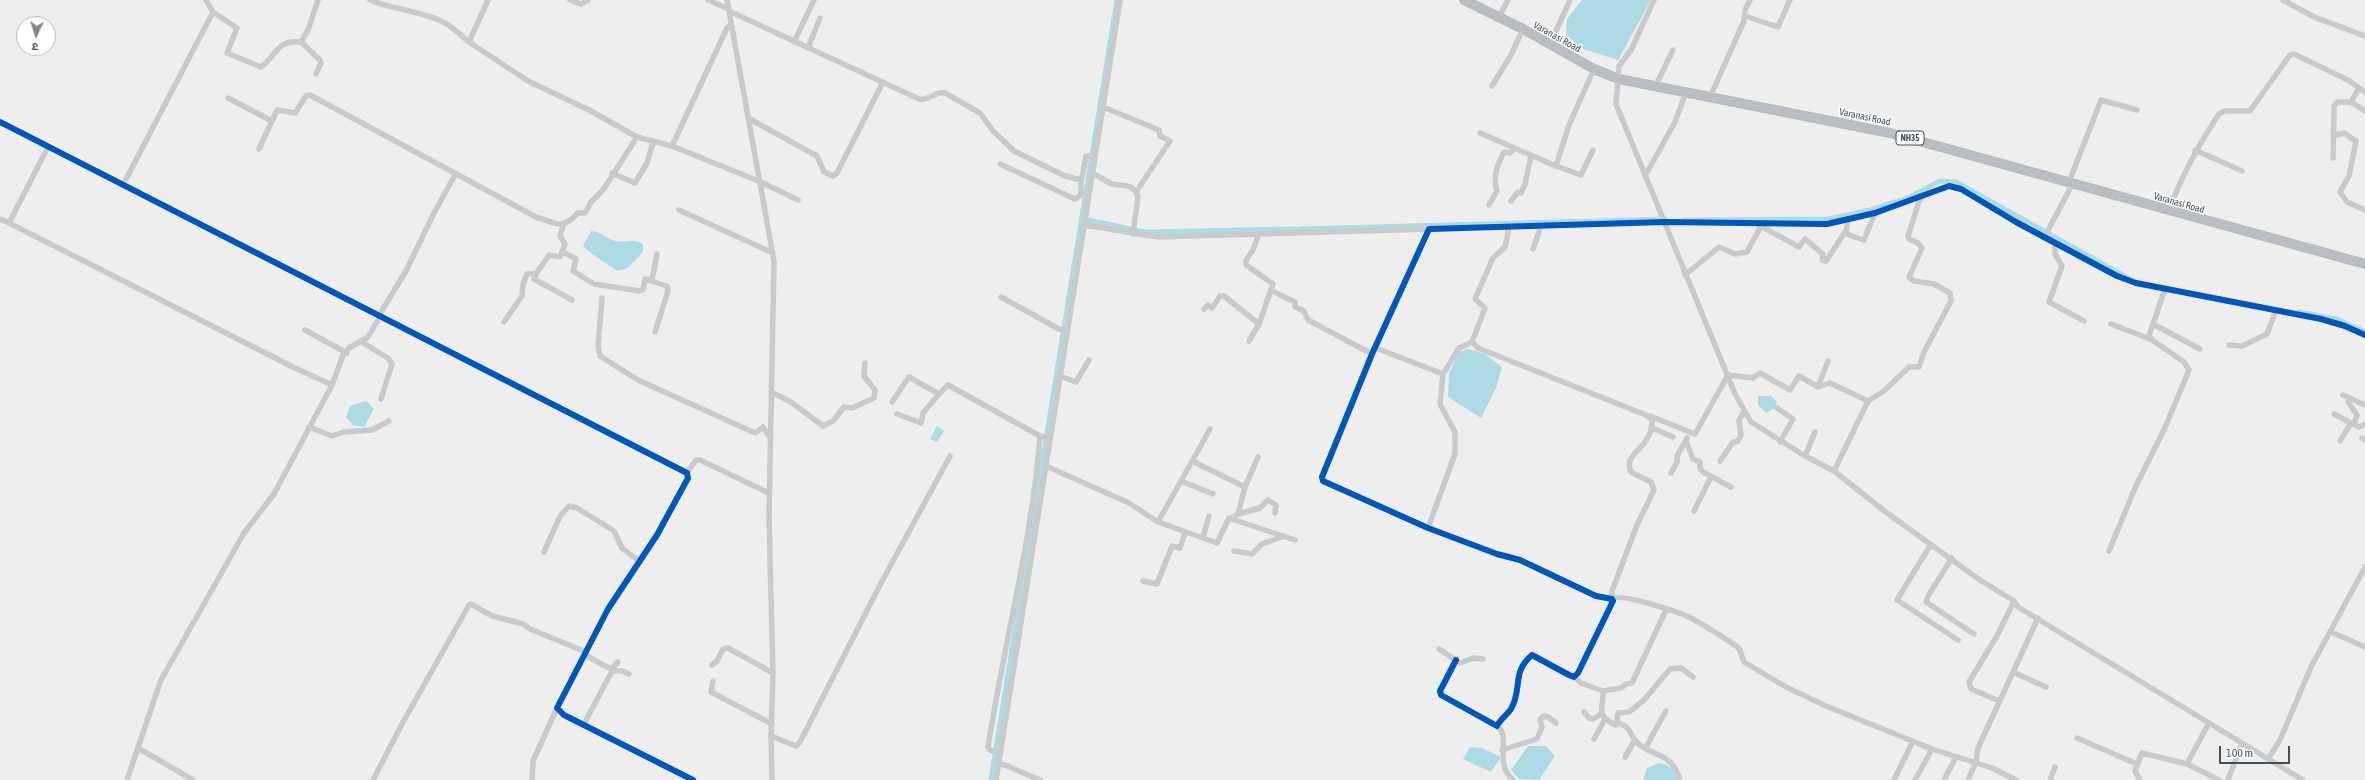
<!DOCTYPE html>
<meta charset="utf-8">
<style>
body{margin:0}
#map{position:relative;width:2365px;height:780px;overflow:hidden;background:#eee;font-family:"Asap Condensed","Noto Sans Devanagari",sans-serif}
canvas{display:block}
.north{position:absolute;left:16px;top:16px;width:40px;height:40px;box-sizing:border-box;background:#fff;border:1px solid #b5b9bc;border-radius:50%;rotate:184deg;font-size:11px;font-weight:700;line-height:16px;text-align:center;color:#475058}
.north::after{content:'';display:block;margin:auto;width:14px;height:18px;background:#81878c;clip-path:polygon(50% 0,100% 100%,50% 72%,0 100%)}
.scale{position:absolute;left:2219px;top:746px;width:71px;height:18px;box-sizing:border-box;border:2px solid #475058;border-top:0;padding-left:5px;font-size:12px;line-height:14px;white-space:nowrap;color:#475058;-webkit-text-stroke:3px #fff;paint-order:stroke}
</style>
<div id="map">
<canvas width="2365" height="780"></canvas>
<div class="north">उ</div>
<div class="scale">100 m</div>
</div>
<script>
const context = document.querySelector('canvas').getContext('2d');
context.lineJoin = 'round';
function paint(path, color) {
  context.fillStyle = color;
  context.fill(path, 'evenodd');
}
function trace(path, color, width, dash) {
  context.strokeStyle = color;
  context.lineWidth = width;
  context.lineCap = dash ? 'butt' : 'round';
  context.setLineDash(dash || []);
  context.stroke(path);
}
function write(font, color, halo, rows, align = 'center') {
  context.font = font + ' "Asap Condensed",sans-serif';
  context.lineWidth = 3;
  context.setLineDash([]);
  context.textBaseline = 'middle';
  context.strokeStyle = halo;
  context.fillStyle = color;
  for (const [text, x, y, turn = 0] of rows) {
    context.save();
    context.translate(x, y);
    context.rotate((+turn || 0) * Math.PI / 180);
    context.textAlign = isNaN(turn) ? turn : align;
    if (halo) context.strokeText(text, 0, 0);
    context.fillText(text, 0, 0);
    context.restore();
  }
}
paint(new Path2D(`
 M1582 0H1651L1618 60 1583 49 1566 35 1567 19Z
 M591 231C601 232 606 238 615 241 626 244 629 237 643 244V252L628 268 617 271C608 264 589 253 583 246Z
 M1468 349 1485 354 1502 367 1496 388 1481 418 1448 397 1449 374 1459 352Z
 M1758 396H1771L1777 402 1775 408 1766 413 1758 405Z
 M366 401 374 409 364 427 353 425 346 417 350 406Z
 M937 426 944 431 937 442 930 439Z
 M1528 746H1546L1555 756 1539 780 1519 779 1511 770Z
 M1470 747 1482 748 1501 757 1491 772 1463 759Z
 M1659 763 1667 765 1678 774 1677 780H1643L1647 768Z`), '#acdbe6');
trace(new Path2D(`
 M1083 219 1145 232 1295 229
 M1683 220 1829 219 1870 210 1908 198 1940 181 1956 182 2130 279
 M1300 229 1665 219
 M2299 312 2337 319 2365 332
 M991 780 1117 0`), '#acdbe6', 5);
const highway = new Path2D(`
 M1464 0 1523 29 1594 69 1619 79 1890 133 2365 264`);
trace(highway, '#b3b8bc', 10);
trace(new Path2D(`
 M206 0 213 12
 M370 0C394 10 424 11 447 24 454 29 462 36 469 42L488 0
 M570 0 581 4 588 0
 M708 0 729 9
 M727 0 774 261 769 517 773 673 771 736 772 780
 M1654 0 1631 50 1619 66 1616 104 1735 394 1751 422 1805 456 1834 471 1887 513 1980 580 2014 601 2018 607 2303 780
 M2283 0 2314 17 2365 36
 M729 11 919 99C930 101 935 91 945 93L980 113 993 131 1014 151 1063 175 1076 179 1082 178 1086 156H1095
 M1745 16 1778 27 1790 0
 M1499 17 1508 0
 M301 42 320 60 321 63 316 74
 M469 42 528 81 589 110 637 137 672 146 761 182 798 200
 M794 42 814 0
 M1550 44 1570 0
 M808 48 820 18
 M1492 86 1511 55 1523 29
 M1655 87 1673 50
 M1710 97 1744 21 1745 10 1750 0
 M228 98 272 121
 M2351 102 2365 111
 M1103 107 1159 130 1160 136 1170 141 1136 192
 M748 118 817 156 824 172 833 176 837 173 883 82
 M0 122 687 473 688 478 657 535 608 609 557 708 564 715 693 780
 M1480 133 1556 166 1569 125 1594 69
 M2333 136 2344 133 2356 141 2349 176 2340 192 2347 202 2365 210
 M672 146 727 28 731 25
 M259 149 277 110 295 113 306 96 310 95 536 217C557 223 561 231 578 213H585L591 202 603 190 637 137
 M2195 150 2242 171
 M2333 158 2334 106 2338 102H2351L2359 88
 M1000 164 1075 199 1081 195V179
 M1556 166 1581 175 1593 150
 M612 173 635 183 647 163 653 142
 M1093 174C1103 177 1102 180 1110 183 1120 188 1132 181 1138 196L1133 234
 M1645 176 1675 122 1686 92
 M2069 182 2101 100 2137 110
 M123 185 213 12 237 28 227 53 261 67C277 55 277 39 301 42L308 30 318 0
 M1511 201 1518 192 1521 193 1525 184 1531 156
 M1489 205 1497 191C1492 176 1498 164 1504 152L1510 153 1514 148
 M679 210 773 253
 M2169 210C2182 175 2198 145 2219 114L2225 111H2250L2290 55 2294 54 2348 80 2365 92
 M0 219 9 223 48 147
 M1848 219 1846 234 1864 240 1875 213
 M9 223 293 367 332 385
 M1757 224 1799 247 1805 239 1823 254 1822 260 1826 261 1845 232
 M1085 225 1158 237 1259 234
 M1509 227 1505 247 1493 258 1475 299 1485 308 1472 342 1478 348 1646 415 1653 420 1651 427 1652 428C1650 433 1648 438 1645 442 1639 451 1624 459 1631 472L1651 482 1654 490 1637 525 1612 591V599C1620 592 1678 612 1689 617 1706 626 1723 637 1739 648L1744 662 1786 687 1826 706 1932 749 1992 768 2016 780
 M2044 238 2073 183
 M2055 243V254L2062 266 2049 302 2084 321
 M1533 249 1541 226
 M563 252 576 259 573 271 594 284 640 291 643 290 645 279 652 280 657 254
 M536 274 534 279 572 300
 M1685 275 1719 247 1735 254 1747 252 1761 226
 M648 280 667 286 668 291 655 332
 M1272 291 1295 302V307L1304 311 1308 320 1372 354
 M1001 297 1059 329 1068 331
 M602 298 598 346 600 356 638 380 755 433 763 427 770 438
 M1204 309 1208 305 1212 308 1220 296H1224L1259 324
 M380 314 407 269 434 213 455 175
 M504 322 522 296 523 284 527 274H536L549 255 560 257 565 244 560 236 563 226
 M2111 324 2150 339
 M2153 324 2200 349
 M305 330 347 353
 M1249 341 1259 324 1273 284 1246 265V260L1253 250 1259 234 1429 229
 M362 342 389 359 392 364 381 399
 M2229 345 2242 346 2267 334 2276 310
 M1376 348 1443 374 1459 348 1472 342
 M1060 376 1076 382 1089 360
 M1818 387 1828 361
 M771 392 791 402 823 426 833 421 844 407 852 408 874 398 875 390 864 376 865 363
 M2343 395 2365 405
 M892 402 909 377 939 394 948 385 1040 436 1050 438
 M2348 402 2357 415 2354 424
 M1777 408 1793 419 1780 442
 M897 414 921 423 923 413 939 394
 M2334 414 2351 423
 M1650 416 1695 434 1728 375 1753 378 1760 373 1790 390 1799 376 1818 387 1830 383 1868 401
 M309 427 332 436 344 432 372 430 389 421
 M1652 428 1673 437
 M2362 438 2365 440
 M1686 441 1693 459 1700 462V468L1703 472 1731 487
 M2340 441 2351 423 2359 427 2365 424
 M1805 456 1815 432
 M1192 461 1245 487
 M1720 461 1733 442H1737L1741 435 1739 420 1744 412
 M1046 466 1129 503 1158 522 1217 543 1229 518 1295 540
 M1834 471 1868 401 1884 391 1909 367H1919L1924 352 1951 301 1950 293 1934 284 1914 281 1909 277 1922 248 1918 243 1909 239 1908 236 1919 201 1924 195
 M687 473 696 460H700L769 493
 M1671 473 1677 462V456L1687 438
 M1181 481 1210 429
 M1694 511 1711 477
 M1238 514 1260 508 1268 500 1276 505 1275 513
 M1232 518 1238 514 1245 487 1258 457
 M1158 522 1181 481 1213 494
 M1428 528 1455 454V432L1440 404 1443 374
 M1203 537 1209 516
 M1931 544 1897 600 1958 640
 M1234 551 1252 554 1262 544 1284 536
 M2109 551 2135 488 2164 430 2189 370 2184 362 2152 340 2149 336 2165 289
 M544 552 560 516 569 506 577 508 614 531 622 548 639 561
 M1952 558 1928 596 1926 602 1974 634
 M1143 581 1157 584 1172 546 1180 548 1185 533
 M2331 632 2365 647
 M1439 649 1460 663 1473 658 1483 659
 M585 655 609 668H612L618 662
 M1456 660 1440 691 1441 695 1497 726C1501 718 1508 714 1511 709 1523 688 1511 673 1532 655L1569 675 1574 677 1578 673 1613 601 1612 599 1596 596 1520 560 1497 554 1428 528 1323 481 1322 477 1372 354 1429 229 1664 222 1827 224 1875 213 1949 186 1961 189 2016 222 2117 276 2136 283 2321 319 2345 326 2365 335
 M712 665 717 661 723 649 728 648 773 673
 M2013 672 2046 687
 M1574 677 1581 683 1603 691C1604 709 1595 713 1613 724 1617 725 1618 722 1621 724 1630 727 1630 734 1635 740 1649 758 1671 749 1680 780
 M713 681 711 692 772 724
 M1603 691 1621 688 1626 684 1632 683 1666 610
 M1999 701 1971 689 1969 682 1998 634 2014 601
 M1584 712 1589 718 1593 719 1601 714
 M584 724 612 671H622L629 674
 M1616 725 1618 713 1629 712 1644 700 1670 669 1681 668 1693 677
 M1497 726C1512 736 1493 763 1513 780
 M771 736 796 746 800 742 880 585 950 456
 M2077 738 2137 764
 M1594 739 1605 719
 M1646 747 1666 711
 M138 748 193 780
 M1502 750 1537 739 1542 727 1540 720 1543 716 1548 717 1556 723
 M1001 753 990 750 988 747C1004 643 1032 541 1040 436
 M1625 757 1635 740
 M2268 759 2280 740 2311 667 2365 567
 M999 764 1005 765 1040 780
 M2187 764 2209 723
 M127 780 161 680 244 533 274 494 332 385 343 355 349 348 368 337 380 316
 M373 780 402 724 469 605 471 604 492 616 523 624 530 629 586 652
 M532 780 533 761 557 708
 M996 780 1120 0
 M1894 780 1913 741
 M1915 780 1932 749
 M1944 780 1956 757
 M1968 780 1976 762 1978 748 2038 618
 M2050 780 2055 767
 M2140 780 2135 771 2142 753 2187 764 2219 780
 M2228 780 2242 743`), '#c8cacc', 5.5);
trace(highway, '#babec2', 8);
trace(new Path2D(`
 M0 122 687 473 688 478 657 535 608 609 557 708 564 715 693 780
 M1456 660 1440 691 1441 695 1497 726C1501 718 1508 714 1511 709 1523 688 1511 673 1532 655L1569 675 1574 677 1578 673 1613 601 1612 599 1596 596 1520 560 1497 554 1428 528 1323 481 1322 477 1372 354 1429 229 1664 222 1827 224 1875 213 1949 186 1961 189 2016 222 2117 276 2136 283 2321 319 2345 326 2365 335`), '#0057b8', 6);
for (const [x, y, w] of [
 [1910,138,28]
]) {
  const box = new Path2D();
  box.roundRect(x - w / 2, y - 7, w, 14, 3);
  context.fillStyle = '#fff';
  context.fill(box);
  trace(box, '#475058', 1);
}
write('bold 9px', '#475058', null, [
 ["NH35",1910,138]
]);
write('10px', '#475058', '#fff', [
 ["Varanasi Road",1557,37,29],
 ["Varanasi Road",1865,117,12],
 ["Varanasi Road",2179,203,16]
]);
</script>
